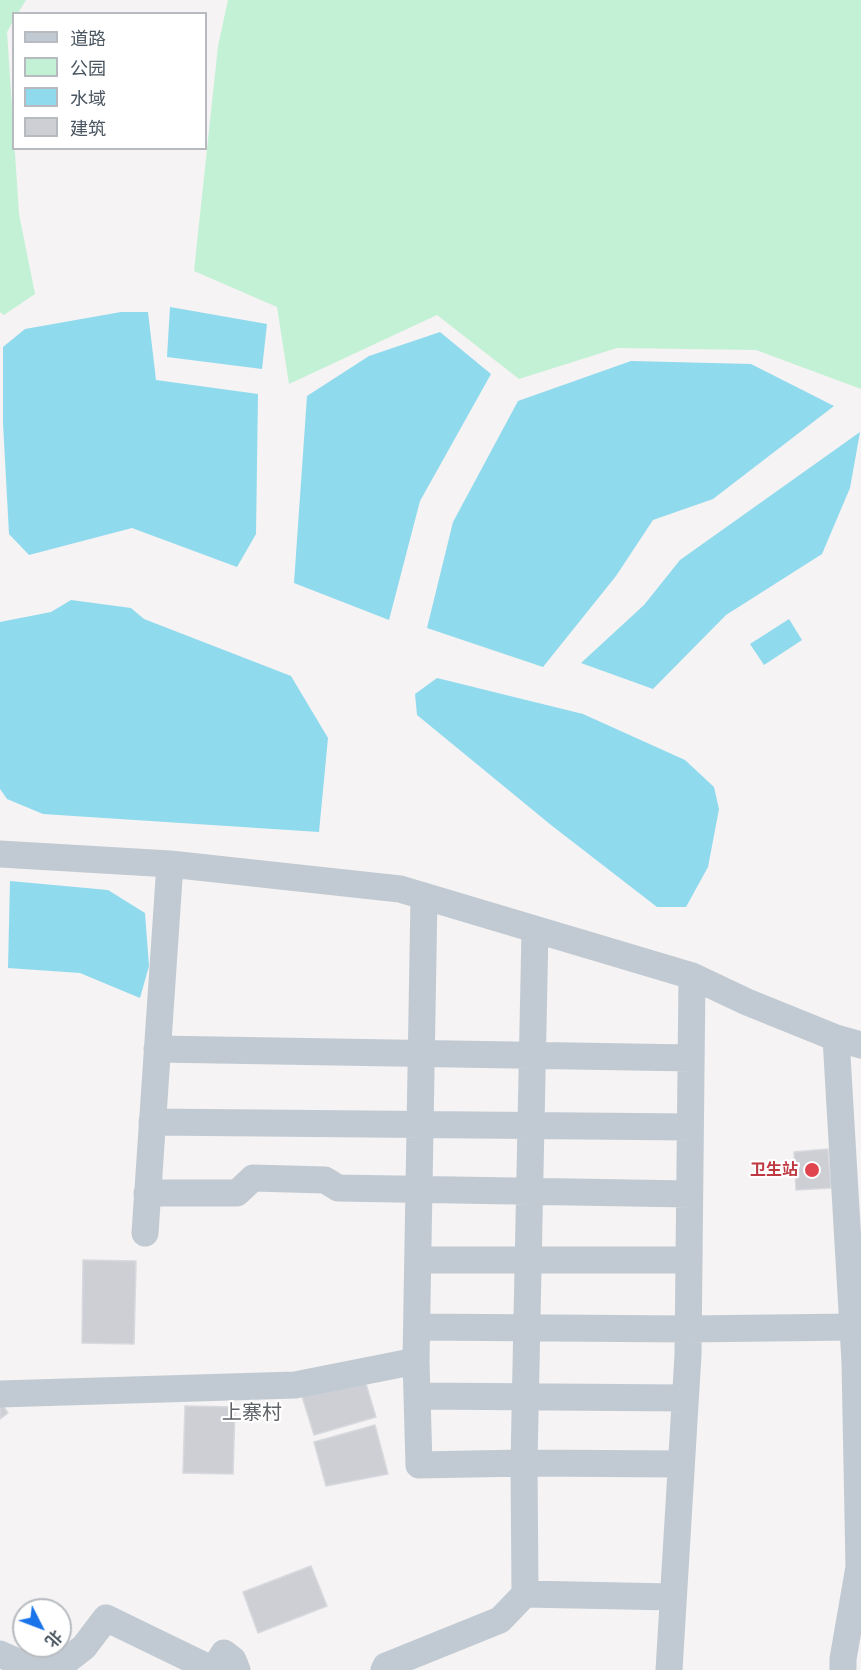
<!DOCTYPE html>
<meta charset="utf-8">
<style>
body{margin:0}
#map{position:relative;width:861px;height:1670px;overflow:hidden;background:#f5f3f3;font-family:Commissioner,"Noto Sans SC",sans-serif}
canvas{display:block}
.legend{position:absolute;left:12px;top:12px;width:195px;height:138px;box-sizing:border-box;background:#fff;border:2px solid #b7bbc0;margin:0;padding:8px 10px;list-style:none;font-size:18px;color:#4a5661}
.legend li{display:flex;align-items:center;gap:12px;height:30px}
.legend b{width:30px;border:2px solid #b7bbc0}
.north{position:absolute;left:12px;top:1598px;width:60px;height:60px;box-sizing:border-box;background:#fff;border:2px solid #b7bbc0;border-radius:50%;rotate:132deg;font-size:16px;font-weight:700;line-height:24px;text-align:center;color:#4a5661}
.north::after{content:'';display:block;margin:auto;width:21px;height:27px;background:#1a73e8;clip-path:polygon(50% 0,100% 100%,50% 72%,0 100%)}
</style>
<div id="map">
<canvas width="861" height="1670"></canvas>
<ul class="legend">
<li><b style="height:8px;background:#c1cad2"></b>道路</li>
<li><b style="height:16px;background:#c3f1d5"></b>公园</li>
<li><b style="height:16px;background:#90daee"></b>水域</li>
<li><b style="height:16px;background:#cdcfd5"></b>建筑</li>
</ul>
<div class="north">北</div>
</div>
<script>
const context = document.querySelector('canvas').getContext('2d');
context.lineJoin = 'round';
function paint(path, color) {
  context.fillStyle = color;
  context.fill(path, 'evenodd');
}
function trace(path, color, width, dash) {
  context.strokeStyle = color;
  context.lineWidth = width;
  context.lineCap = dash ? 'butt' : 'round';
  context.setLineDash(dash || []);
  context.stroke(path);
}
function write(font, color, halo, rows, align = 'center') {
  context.font = font + ' Commissioner,"Noto Sans SC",sans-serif';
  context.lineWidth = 4.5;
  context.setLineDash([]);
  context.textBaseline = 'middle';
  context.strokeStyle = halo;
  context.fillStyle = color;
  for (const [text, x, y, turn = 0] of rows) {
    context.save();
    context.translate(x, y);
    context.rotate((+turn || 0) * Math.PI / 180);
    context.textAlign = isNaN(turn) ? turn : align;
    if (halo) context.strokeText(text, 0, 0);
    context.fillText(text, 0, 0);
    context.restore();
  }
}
paint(new Path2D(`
 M0 0H26L18 13 14 14 13 21 7 32 19 214 35 294 4 315 0 312Z
 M228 0H861V389L756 350 617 348 519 379 437 315 289 384 277 307 194 271 218 46Z`), '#c3f1d5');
paint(new Path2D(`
 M170 307 267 324 262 369 167 357Z
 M121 312H148L156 380 258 394 256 534 237 567 132 528 29 555 9 534 3 423V347L25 329Z
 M440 332 491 374 420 501 389 620 294 583 307 396 369 356Z
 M631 361 751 364 834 406 713 499 653 520 616 576 543 667 427 628 453 522 518 401Z
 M860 432 850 488 822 554 726 615 653 689 581 663 644 605 680 560Z
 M71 600 131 608 144 619 291 676 328 738 319 832 43 814 7 799 0 789V622L51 612Z
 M789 619 802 640 764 665 750 644Z
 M437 678 583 714 685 760 714 787 719 809 708 867 686 907H657L551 825 417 715 415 694Z
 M10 881 108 890 145 913 149 966 140 998 80 973 8 968Z`), '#90daee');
const building = new Path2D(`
 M828 1149 831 1188 796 1190 794 1152Z
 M83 1260 136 1261 134 1344 82 1343Z
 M363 1374 376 1417 314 1435 301 1393Z
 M0 1401 8 1413 0 1419Z
 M185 1406 235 1407 233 1474 183 1473Z
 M375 1425 388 1474 326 1486 314 1442Z
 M311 1566 327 1606 258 1633 243 1592Z`);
paint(building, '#cdcfd5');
trace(building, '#d7d9de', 1.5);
trace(new Path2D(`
 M0 854 170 864 400 889 692 976 747 1002 836 1038 861 1045
 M424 896 416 1361 419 1465 524 1463 681 1464
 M836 1038 855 1362 859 1567 843 1659V1670
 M157 1049 691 1058
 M152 1122 690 1127
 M147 1193H237L253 1178 325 1180 338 1188 689 1194
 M145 1233 170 864
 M418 1260H689
 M417 1327 688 1329 853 1327
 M0 1394 295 1385 416 1361
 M418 1396 685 1398
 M525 1594 524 1463 535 930
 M0 1654 29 1667 61 1665 84 1647 106 1618 213 1670 224 1653 233 1660 237 1670
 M384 1670 386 1666 500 1620 525 1594 673 1597
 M669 1670 688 1355 692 976`), '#c1cad2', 27);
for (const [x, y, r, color] of [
 [812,1170,8,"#e0444e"]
]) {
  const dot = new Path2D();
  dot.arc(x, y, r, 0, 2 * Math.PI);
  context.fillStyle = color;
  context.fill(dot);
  trace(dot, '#fff', 2);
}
write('bold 16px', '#be3a42', '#fff', [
 ["卫生站",798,1170]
], 'right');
write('20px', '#5f6368', '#fff', [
 ["上寨村",252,1412]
]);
</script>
